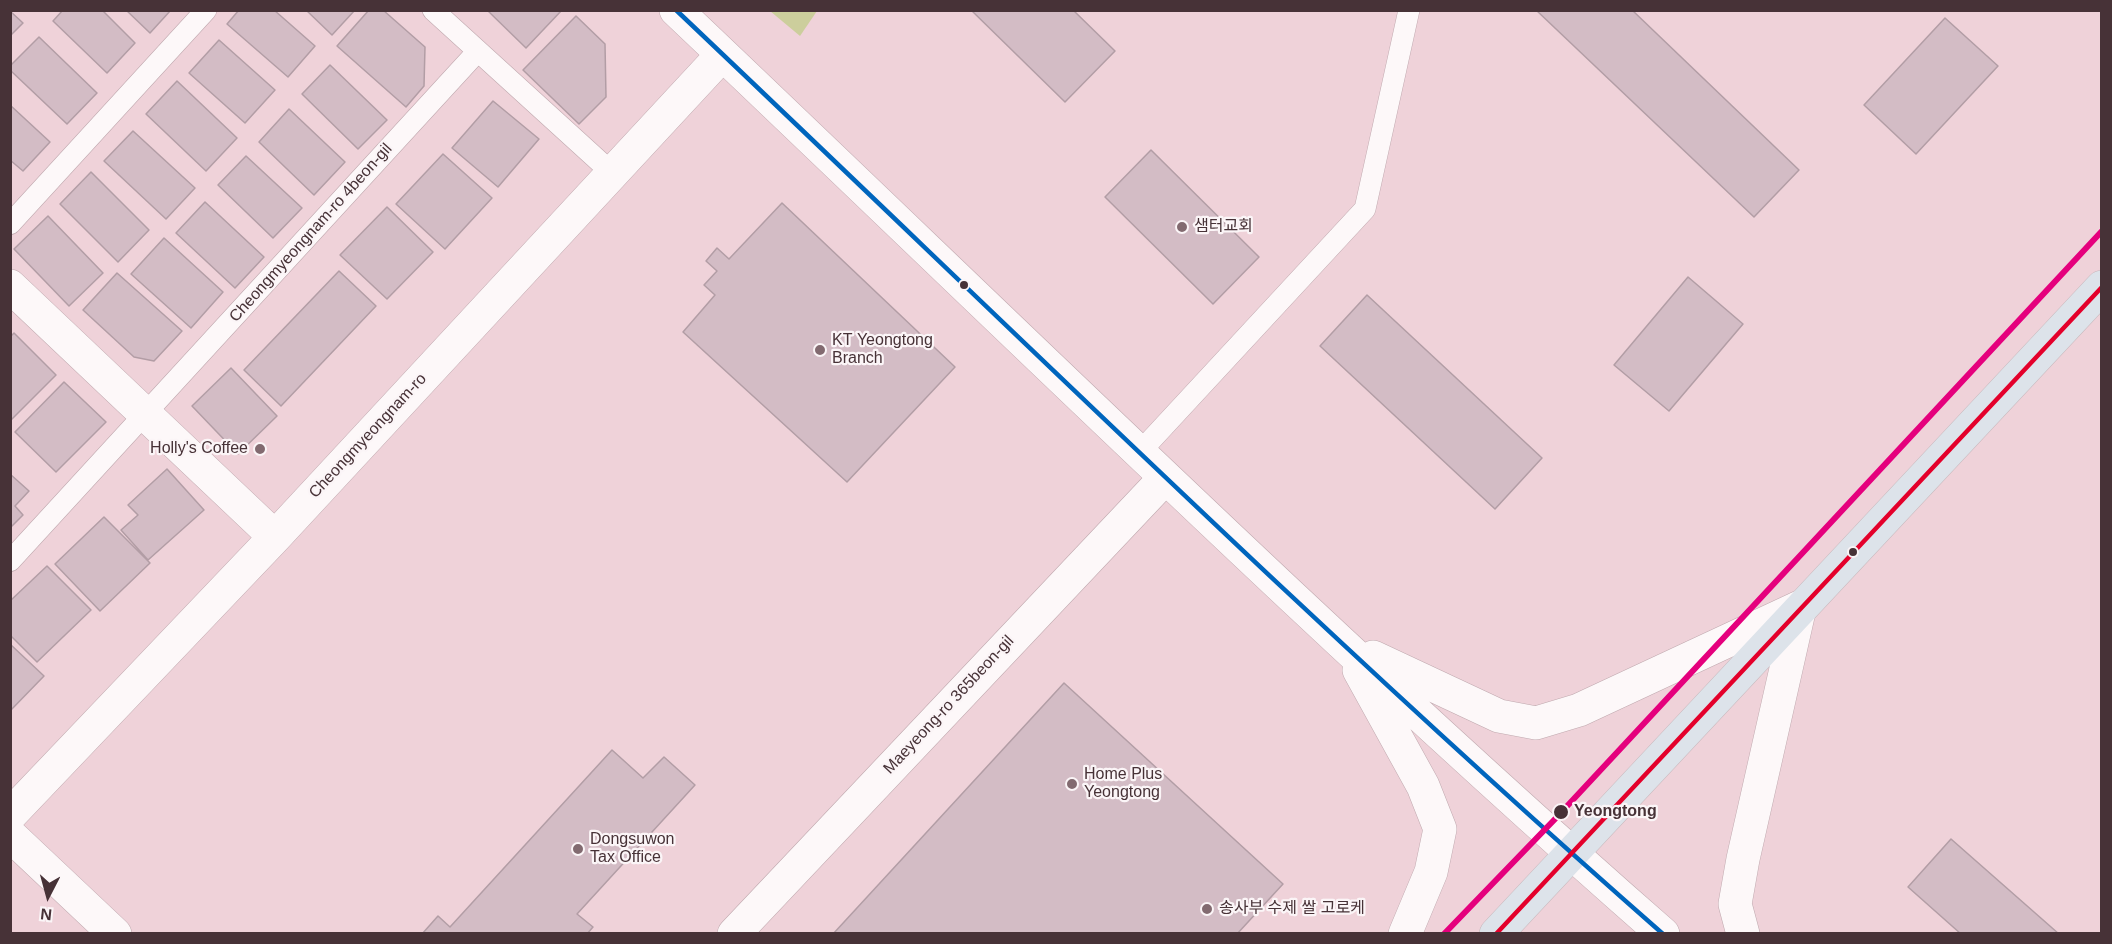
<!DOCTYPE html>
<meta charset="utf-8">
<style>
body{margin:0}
#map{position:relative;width:2112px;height:944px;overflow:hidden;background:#efd2d9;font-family:Helvetica,sans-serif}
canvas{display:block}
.frame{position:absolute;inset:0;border:12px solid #473237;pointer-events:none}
.north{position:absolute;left:18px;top:866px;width:60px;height:60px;-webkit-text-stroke:4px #fbf5f7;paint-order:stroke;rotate:186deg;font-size:16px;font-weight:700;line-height:24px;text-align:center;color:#473237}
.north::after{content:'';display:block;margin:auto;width:21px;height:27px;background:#473237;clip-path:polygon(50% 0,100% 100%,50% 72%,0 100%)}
</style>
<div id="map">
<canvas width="2112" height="944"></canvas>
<div class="frame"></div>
<div class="north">N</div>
</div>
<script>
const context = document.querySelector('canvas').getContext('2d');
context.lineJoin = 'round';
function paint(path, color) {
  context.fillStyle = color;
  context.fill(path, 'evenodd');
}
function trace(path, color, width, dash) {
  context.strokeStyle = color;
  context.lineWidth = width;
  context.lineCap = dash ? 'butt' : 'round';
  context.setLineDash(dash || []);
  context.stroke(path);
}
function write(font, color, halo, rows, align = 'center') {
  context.font = font + ' Helvetica,"Noto Sans KR",sans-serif';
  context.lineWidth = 4.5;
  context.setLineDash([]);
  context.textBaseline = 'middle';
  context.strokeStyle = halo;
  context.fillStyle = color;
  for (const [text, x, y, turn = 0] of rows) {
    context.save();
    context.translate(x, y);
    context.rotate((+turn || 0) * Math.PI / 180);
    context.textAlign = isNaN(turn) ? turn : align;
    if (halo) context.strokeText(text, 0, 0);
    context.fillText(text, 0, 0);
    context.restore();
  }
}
paint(new Path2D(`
 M770 11H817L800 36Z`), '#ccce9c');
const building = new Path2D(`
 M63 10H102L135 43 107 73 53 21Z
 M126 10H171L150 33Z
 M239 10H274L315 46 288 77 227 24Z
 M306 10H355L332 35Z
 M369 10H383L425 47 424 86 406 107 337 46Z
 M487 10H562L526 48Z
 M971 10H1073L1115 51 1065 102Z
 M1536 10H1632L1799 170 1754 217Z
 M10 11 23 23 10 36Z
 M576 16 605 44 606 97 579 124 523 70Z
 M1945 18 1998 66 1916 154 1864 105Z
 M39 37 97 93 67 124 10 70V66Z
 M219 40 275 90 245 123 189 73Z
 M330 65 387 120 358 149 302 94Z
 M177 81 237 138 206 171 146 114Z
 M493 101 539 139 498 187 452 148Z
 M10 105 50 142 23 171 10 160Z
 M289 109 345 162 314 195 259 142Z
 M133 131 195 188 166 219 104 161Z
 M1151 150 1259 257 1213 304 1105 197Z
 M443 154 492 198 445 249 396 204Z
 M246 156 302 208 273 238 218 185Z
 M91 172 149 230 118 262 60 204Z
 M205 202 264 257 235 288 176 233Z
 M782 203 955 367 847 482 683 332 715 295 704 285 717 271 706 261 717 248 729 259Z
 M387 207 433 252 387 299 340 255Z
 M48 216 103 273 69 306 14 249Z
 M164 238 223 292 191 328 131 274Z
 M339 271 376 306 281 406 244 370Z
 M117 273 182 331 154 361 134 357 83 310Z
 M1688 277 1743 324 1669 411 1614 365Z
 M1367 295 1542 458 1495 509 1320 346Z
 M14 333 56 375 10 421V337Z
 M231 368 277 416 238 454 192 406Z
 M64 382 106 422 56 472 15 432Z
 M167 469 204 510 148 560 121 530 138 515 128 505Z
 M10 474 29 491 15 506 23 515 10 528Z
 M104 517 150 563 100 611 55 564Z
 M47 566 91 610 37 662 10 635V601Z
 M10 644 44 676 10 711Z
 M1064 683 1283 884 1237 934H833Z
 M612 750 643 778 664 757 695 785 577 914 593 927 587 934H422L438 916 450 927Z
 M1951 839 2059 934H1961L1908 887Z`);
paint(building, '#d3bcc5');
trace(building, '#b29da5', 1.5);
const service = new Path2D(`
 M433 10 611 172
 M10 224 206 10
 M1139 453 1365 209 1409 10
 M10 561 477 52`);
const minor = new Path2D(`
 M10 286 275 537
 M10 815 275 537 722 55
 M734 934 1165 478`);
const tertiary = new Path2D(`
 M676 10C1003 320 1324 637 1663 934
 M1373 657 1499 716 1536 723 1579 710 1800 607
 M1359 670 1423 786 1440 829 1431 872 1405 934
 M10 835 115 934
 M1743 934 1735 904 1743 859 1800 607`);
const primary = new Path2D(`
 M1496 934 2102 287`);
trace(service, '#bfa8ae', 22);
trace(minor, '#bfa8ae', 34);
trace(tertiary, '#bfa8ae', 34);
trace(primary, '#c6b7bb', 34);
trace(service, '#fdf8f9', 21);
trace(minor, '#fdf8f9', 33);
trace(tertiary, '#fdf8f9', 33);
trace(primary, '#dde3ea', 33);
trace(new Path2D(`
 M676 10C1003 320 1324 637 1663 934`), '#0065bd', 4.5);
trace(new Path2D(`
 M1496 934 2102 287`), '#e4002b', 4.5);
trace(new Path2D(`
 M1444 934 1556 818 2102 231`), '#e5007d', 6);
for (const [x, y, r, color] of [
 [1182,227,6,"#826a70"],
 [964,285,5,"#473237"],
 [820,350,6,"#826a70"],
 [260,449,6,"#826a70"],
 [1853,552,5,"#473237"],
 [1072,784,6,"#826a70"],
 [1561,812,8,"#473237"],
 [578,849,6,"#826a70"],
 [1207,909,6,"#826a70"]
]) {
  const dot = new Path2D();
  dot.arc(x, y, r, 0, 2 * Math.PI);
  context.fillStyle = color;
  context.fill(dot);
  trace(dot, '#fbf5f7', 2);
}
write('16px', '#473237', '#fbf5f7', [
 ["샘터교회",1194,227],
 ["KT Yeongtong",832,341],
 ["Branch",832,359],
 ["Holly's Coffee",248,449,"right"],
 ["Home Plus",1084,775],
 ["Yeongtong",1084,793],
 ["Dongsuwon",590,840],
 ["Tax Office",590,858],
 ["송사부 수제 쌀 고로케",1219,909]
], 'left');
write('16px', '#473237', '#fbf5f7', [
 ["Cheongmyeongnam-ro 4beon-gil",311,233,-48],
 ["Cheongmyeongnam-ro",368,436,-47],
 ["Maeyeong-ro 365beon-gil",949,705,-47]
]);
write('bold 16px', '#473237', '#fbf5f7', [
 ["Yeongtong",1574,812]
], 'left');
</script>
